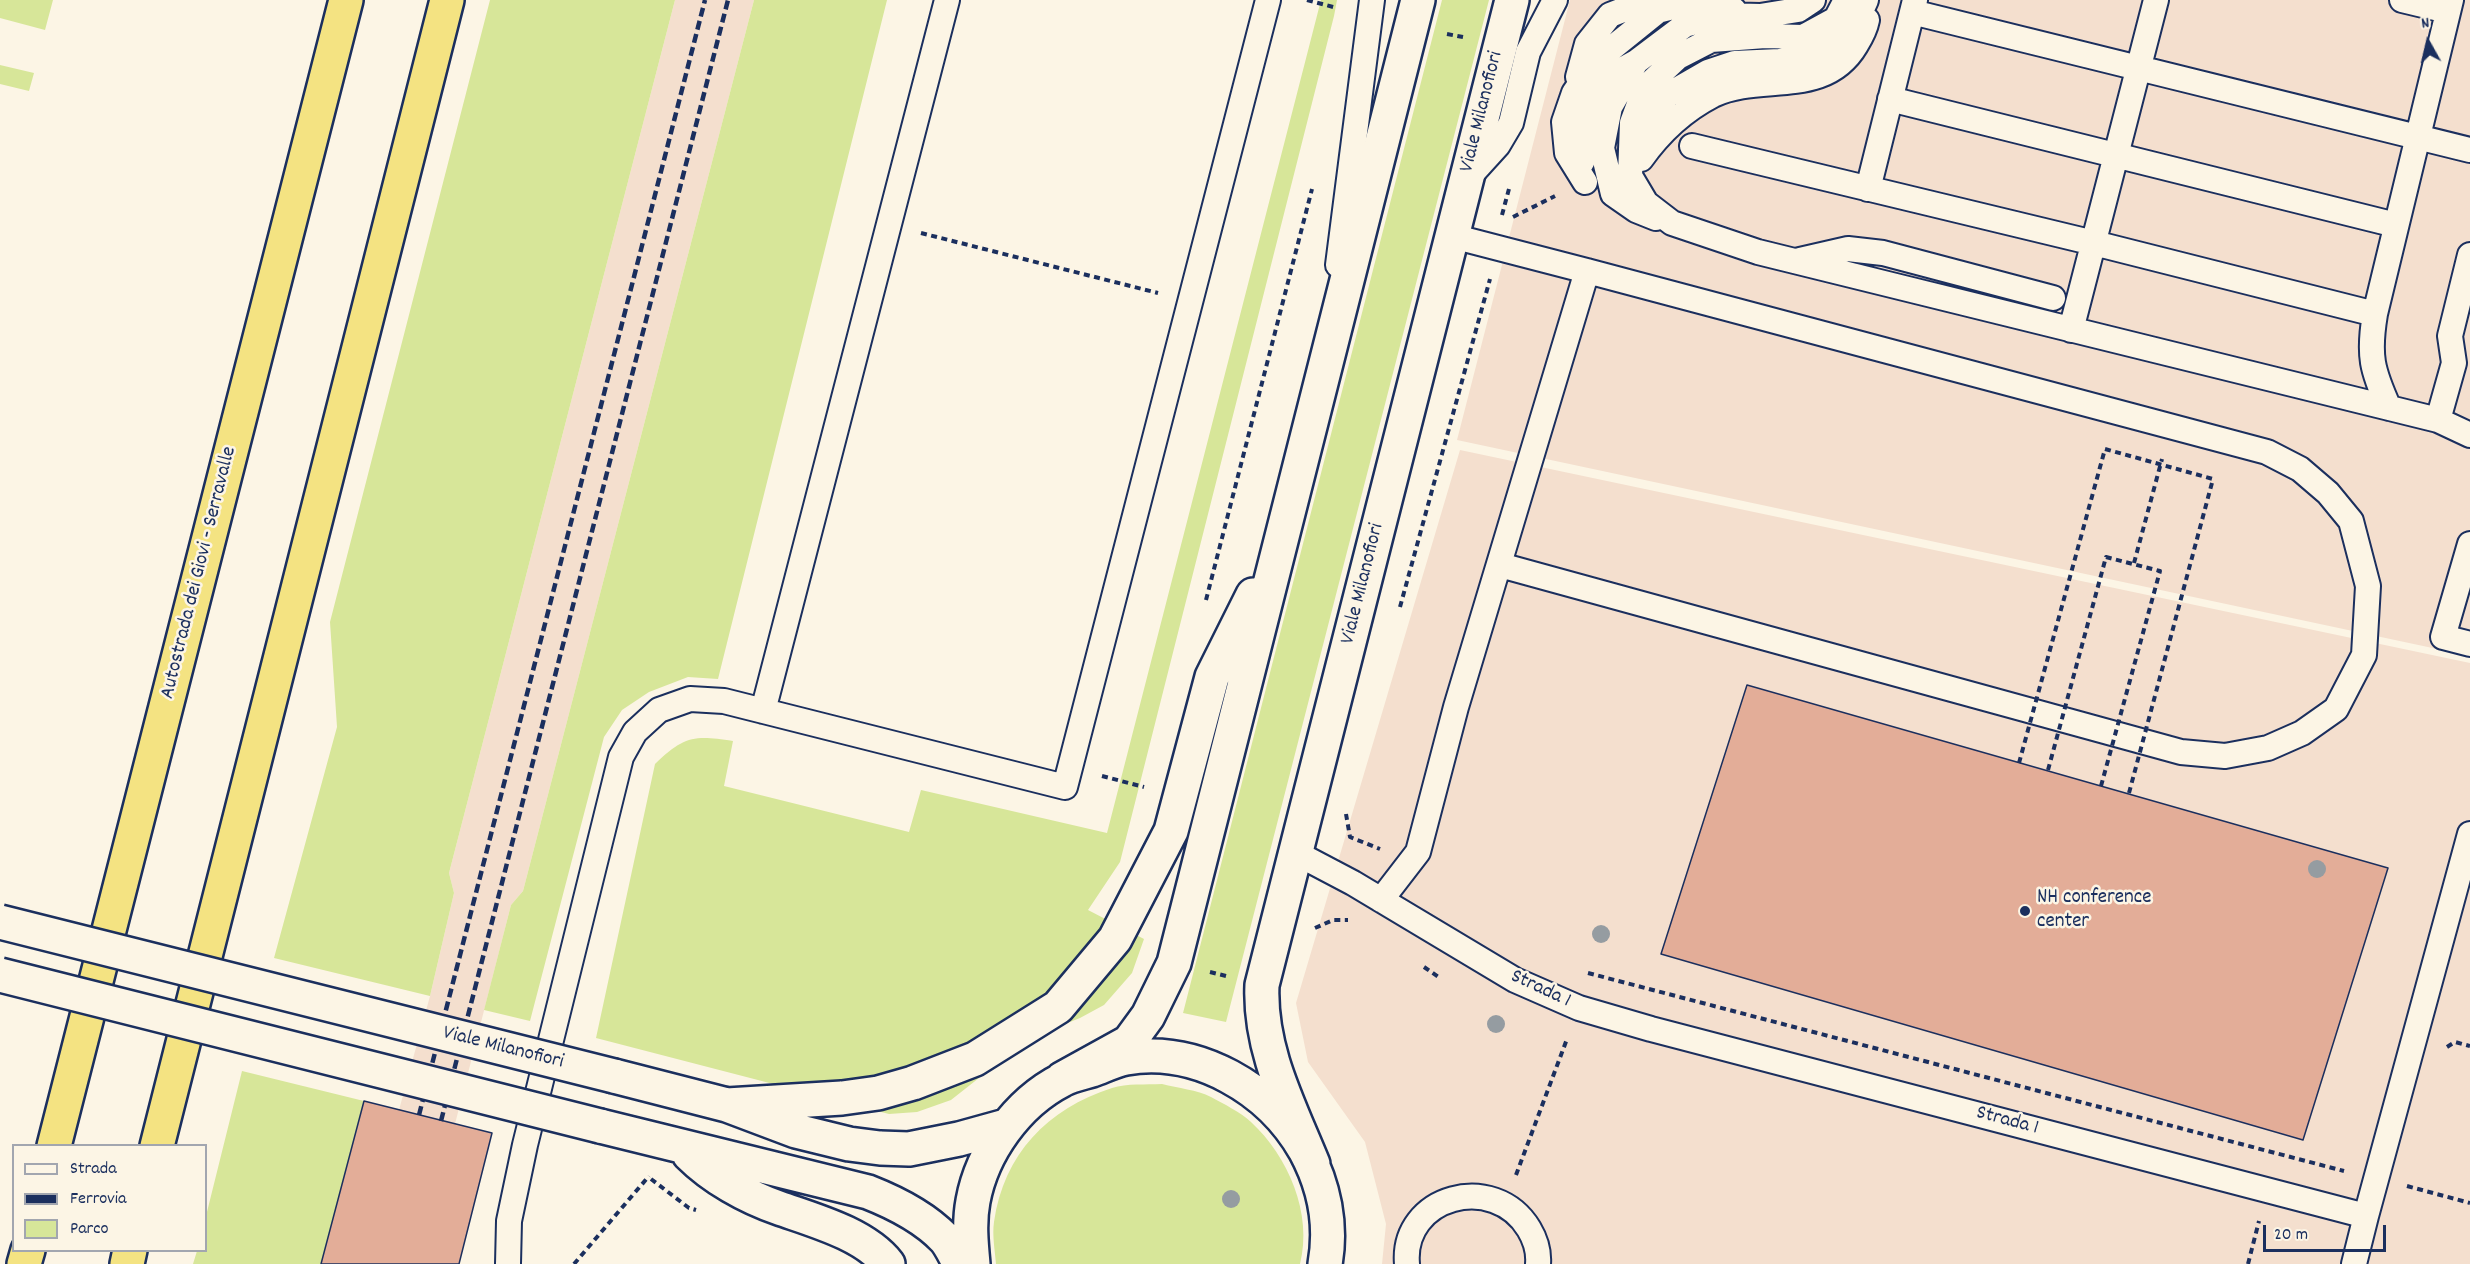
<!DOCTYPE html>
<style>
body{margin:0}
#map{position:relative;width:2470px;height:1264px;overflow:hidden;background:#fcf5e5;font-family:Dekko,sans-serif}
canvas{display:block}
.legend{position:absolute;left:12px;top:1144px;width:195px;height:108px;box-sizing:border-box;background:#fcf5e5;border:2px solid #a2a6af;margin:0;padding:8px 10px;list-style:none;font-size:18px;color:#1b2f5e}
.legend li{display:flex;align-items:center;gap:12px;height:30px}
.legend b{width:30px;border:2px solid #a2a6af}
.north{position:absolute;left:2398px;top:12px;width:60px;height:60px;-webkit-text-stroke:4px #fcf5e5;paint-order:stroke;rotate:352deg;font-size:16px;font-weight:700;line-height:24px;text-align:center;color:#1b2f5e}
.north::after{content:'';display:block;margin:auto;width:21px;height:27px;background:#1b2f5e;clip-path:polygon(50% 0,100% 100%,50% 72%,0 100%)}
.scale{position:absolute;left:2263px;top:1225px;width:123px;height:27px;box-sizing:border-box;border:3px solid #1b2f5e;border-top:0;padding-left:8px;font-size:18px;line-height:21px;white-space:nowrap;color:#1b2f5e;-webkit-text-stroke:4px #fcf5e5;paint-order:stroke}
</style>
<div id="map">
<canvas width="2470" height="1264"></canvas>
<ul class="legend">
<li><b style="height:8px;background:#fcf5e5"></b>Strada</li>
<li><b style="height:8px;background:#1b2f5e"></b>Ferrovia</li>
<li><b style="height:16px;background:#d7e699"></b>Parco</li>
</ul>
<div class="north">N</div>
<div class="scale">20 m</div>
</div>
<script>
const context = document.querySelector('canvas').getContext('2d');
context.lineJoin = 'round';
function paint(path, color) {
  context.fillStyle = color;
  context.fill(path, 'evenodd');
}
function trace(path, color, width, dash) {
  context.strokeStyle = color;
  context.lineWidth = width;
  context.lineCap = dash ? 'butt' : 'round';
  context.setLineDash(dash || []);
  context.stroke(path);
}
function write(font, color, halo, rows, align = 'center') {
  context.font = font + ' Dekko,sans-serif';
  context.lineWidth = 5;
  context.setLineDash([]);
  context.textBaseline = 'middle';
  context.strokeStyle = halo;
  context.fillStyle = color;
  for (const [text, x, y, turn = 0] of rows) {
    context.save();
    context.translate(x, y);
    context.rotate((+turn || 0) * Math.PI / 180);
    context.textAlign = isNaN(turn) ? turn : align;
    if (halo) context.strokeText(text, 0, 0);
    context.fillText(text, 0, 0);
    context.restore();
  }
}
paint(new Path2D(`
 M675 0H754L523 891 511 905 455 1124 492 1133 459 1264H321L364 1101 399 1110 430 996 454 893 449 873Z
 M1570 0H2470V656L1457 440Z
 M1460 450 2470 663V1264H1382L1386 1224 1365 1142 1308 1062 1296 1003Z`), '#f4dfce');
paint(new Path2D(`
 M0 0H53L45 30 0 18Z
 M490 0H675L449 873 454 893 430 996 274 958 337 727 330 622Z
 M754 0H887L718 679 688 677 649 692 622 710 604 737 530 1021 484 1010 511 905 523 891Z
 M1321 0H1337L1334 16 1120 862 1088 910 1144 939 1132 973 1104 1005 1080 1018 1040 1034 1017 1048 951 1100 917 1112 889 1114 596 1038 655 764C684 736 694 735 733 741L724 786 909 832 921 790 1107 833Z
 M1442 0H1489L1226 1022 1183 1013Z
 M0 65 34 73 29 91 0 84Z
 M242 1071 364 1101 321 1264H193L197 1251 206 1250V1216Z
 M1162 1084C1178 1088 1197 1090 1211 1097 1224 1104 1240 1112 1251 1122 1288 1156 1313 1214 1300 1264H996C995 1251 992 1235 994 1222 1004 1154 1047 1109 1112 1088 1127 1083 1146 1085 1162 1084Z`), '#d7e699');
const building = new Path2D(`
 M1747 685 2388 868 2303 1140 1661 954Z
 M364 1101 492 1133 459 1264H321Z`);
paint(building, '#e3ad98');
trace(building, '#1b2f5e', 1.5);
const lane = new Path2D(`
 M1846 0 1836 19 1803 37 1765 36 1711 40 1678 57 1645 88 1632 123 1630 176 1646 203 1672 223 1758 252 2438 420 2470 435
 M2402 0 2448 11
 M1912 12 2470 150
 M1578 77 1587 44 1610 15 1648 0
 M1890 99 2396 225
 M1642 139 1649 117 1668 95 1708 72 1735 63 1780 61 1824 52 1853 29 1866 0
 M1692 146 2094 243 2375 314
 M1641 159C1660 132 1684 110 1713 95 1761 72 1824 99 1856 45 1861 37 1865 30 1867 20
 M1582 162 1579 144 1589 97 1607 78 1636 62
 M1468 178 1498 145 1511 123 1528 52 1555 0
 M1585 182 1567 153 1564 122 1574 93 1596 61 1658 11 1697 1 1734 10
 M1868 189 1915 0
 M1656 218 1636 210 1613 194 1602 148 1610 107 1636 62 1685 25 1720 15 1760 16 1798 10 1813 0
 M1800 260 1848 249 1883 253 2053 298
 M1338 265 1372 0
 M2071 330 2156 0
 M2389 408C2372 370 2368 356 2375 314L2451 0
 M2438 420 2454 363 2450 336 2470 255
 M2470 544 2443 637 2470 644
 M1500 565 2181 752 2225 756 2268 748 2302 733 2336 709 2364 655 2368 586 2351 521 2328 493 2300 469 2267 452 1587 271
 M763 711 947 0
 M1296 853 1353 883 1515 980 1579 1008 1651 1029 2366 1216 2470 834
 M1381 900 1418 852 1456 707 1587 271 1452 236
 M508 1264 509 1221 525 1145 621 757 635 732 659 710 690 699 724 701 1065 787 1268 0
 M1407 1264C1401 1196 1494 1171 1529 1229 1535 1239 1539 1252 1538 1264
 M2354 1264 2366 1216`);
const secondary = new Path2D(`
 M614 1076 727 1105 796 1131 849 1144 880 1148 909 1149 959 1139 1006 1126
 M1062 1079 1129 1042 1148 1016 1174 963 1418 0
 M727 1105 842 1098 878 1093 913 1083 975 1059 1058 1007 1115 939 1171 831 1212 677 1253 595
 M600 1126 868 1192C896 1203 924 1217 945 1239 951 1246 955 1256 960 1264
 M689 1154C713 1178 747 1197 779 1208 813 1220 865 1234 888 1264
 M1313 1164C1289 1105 1259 1049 1262 985L1512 0
 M973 1264C971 1243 969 1222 973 1201 982 1152 1017 1103 1062 1080 1071 1075 1082 1073 1092 1070 1103 1066 1115 1060 1126 1058 1198 1046 1270 1089 1305 1150 1324 1185 1332 1225 1325 1264`);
const highway = new Path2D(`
 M54 1146 346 0
 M157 1146 447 0
 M24 1264 28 1250
 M127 1264 130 1250`);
trace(lane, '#1b2f5e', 28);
trace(secondary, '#1b2f5e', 38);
trace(highway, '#1b2f5e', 38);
trace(new Path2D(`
 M1307 0 1337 8
 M1447 34 1463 37
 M1502 215 1510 185
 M1513 217 1555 196
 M921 233 1158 293
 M2105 449 2213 479
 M2134 563 2162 459
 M1206 600 1312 189
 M1400 607 1490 279
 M1102 776 1144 787
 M1346 814 1350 837 1380 849
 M1315 928 1333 920H1348
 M1424 967 1440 978
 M1210 972 1226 976
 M1588 973 2344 1171
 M2447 1047 2455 1042 2470 1046
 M1516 1175 1567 1039
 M651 1179 689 1208 696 1210
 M2407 1186 2470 1203
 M574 1264 649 1176
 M2248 1264 2259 1221`), '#1b2f5e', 4, [6, 4.5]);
trace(lane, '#fcf5e5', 24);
trace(secondary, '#fcf5e5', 33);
trace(highway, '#f4e382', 33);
trace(new Path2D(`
 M419 1115 705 0
 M441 1121 728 0`), '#1b2f5e', 4.5, [9, 4.5]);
const secondaryBridge = new Path2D(`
 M0 922 614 1076
 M0 975 600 1126`);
trace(secondaryBridge, '#1b2f5e', 38, []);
trace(new Path2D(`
 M2019 763 2105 449
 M2048 770 2106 557 2160 571 2101 786
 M2129 793 2213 479`), '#1b2f5e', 4, [6, 4.5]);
trace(secondaryBridge, '#fcf5e5', 33);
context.fillStyle = '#959ca1';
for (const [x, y] of [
 [2317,869],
 [1601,934],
 [1496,1024],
 [1231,1199]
]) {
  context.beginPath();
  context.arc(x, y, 9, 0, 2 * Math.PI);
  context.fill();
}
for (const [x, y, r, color] of [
 [2025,911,6,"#1b2f5e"]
]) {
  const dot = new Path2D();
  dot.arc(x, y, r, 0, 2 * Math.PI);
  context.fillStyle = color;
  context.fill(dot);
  trace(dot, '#fcf5e5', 2);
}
write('21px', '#1b2f5e', '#fcf5e5', [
 ["Viale Milanofiori",1483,112,-76],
 ["Autostrada dei Giovi - Serravalle",200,573,-76],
 ["Viale Milanofiori",1364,584,-76],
 ["Strada 1",1540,990,25],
 ["Viale Milanofiori",503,1049,14],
 ["Strada 1",2007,1122,15]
]);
write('21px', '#1b2f5e', '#fcf5e5', [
 ["NH conference",2037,899],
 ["center",2037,923]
], 'left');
</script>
